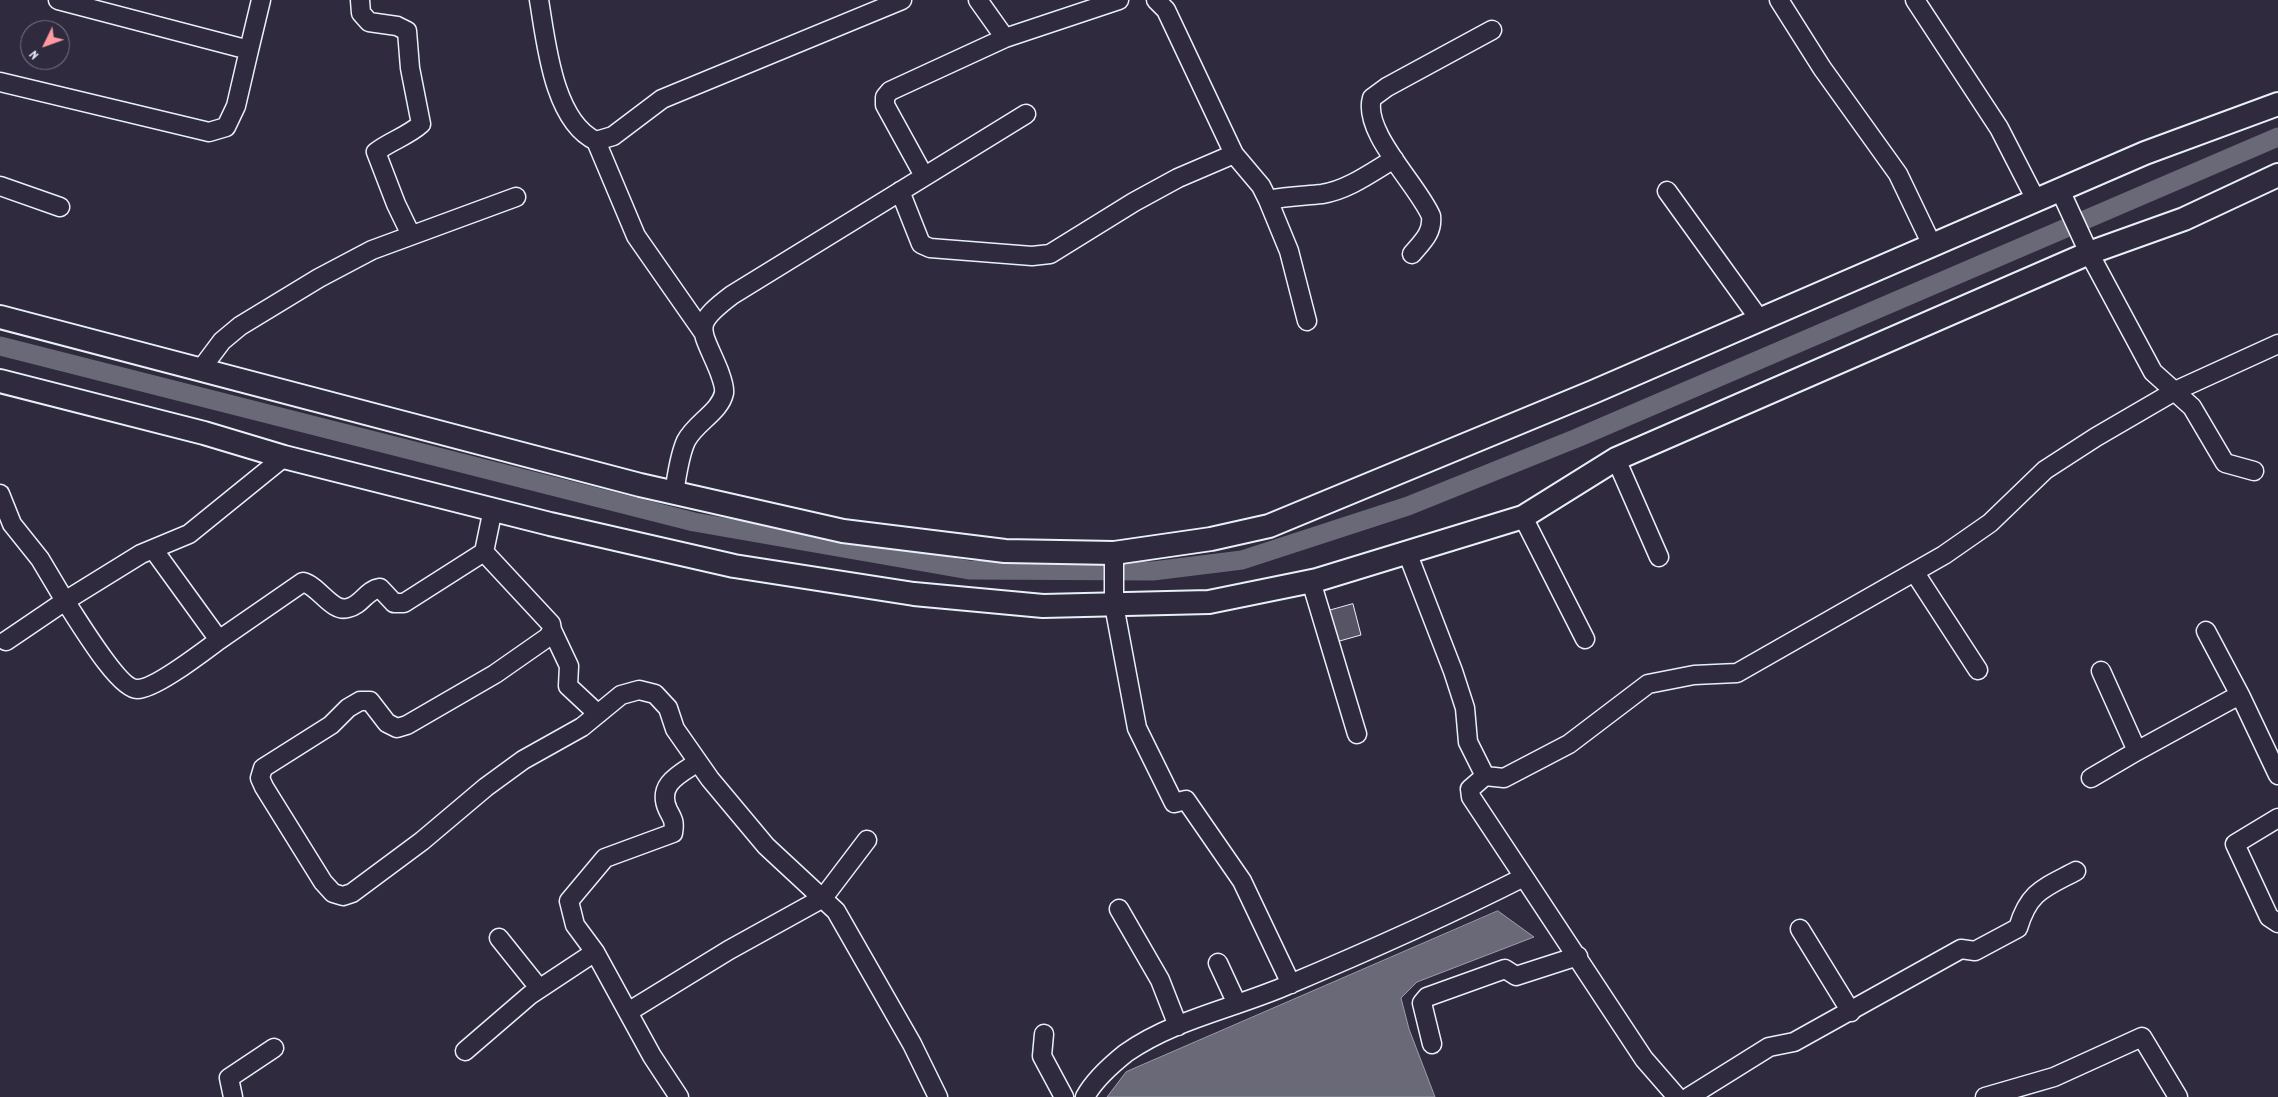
<!DOCTYPE html>
<style>
body{margin:0}
#map{position:relative;width:2278px;height:1097px;overflow:hidden;background:#2f2a3d;font-family:Dekko,sans-serif}
canvas{display:block}
.north{position:absolute;left:20px;top:20px;width:50px;height:50px;box-sizing:border-box;background:#2f2a3d;border:1px solid #797a88;border-radius:50%;rotate:228deg;font-size:14px;font-weight:700;line-height:20px;text-align:center;color:#e8f1f8}
.north::after{content:'';display:block;margin:auto;width:18px;height:22px;background:#ff9aa2;clip-path:polygon(50% 0,100% 100%,50% 72%,0 100%)}
</style>
<div id="map">
<canvas width="2278" height="1097"></canvas>
<div class="north">N</div>
</div>
<script>
const context = document.querySelector('canvas').getContext('2d');
context.lineJoin = 'round';
function paint(path, color) {
  context.fillStyle = color;
  context.fill(path, 'evenodd');
}
function trace(path, color, width, dash) {
  context.strokeStyle = color;
  context.lineWidth = width;
  context.lineCap = dash ? 'butt' : 'round';
  context.setLineDash(dash || []);
  context.stroke(path);
}
const water = new Path2D(`
 M1498 911 1534 937 1417 982 1401 998 1409 1029 1435 1097H1107L1126 1072Z`);
paint(water, '#696978');
trace(water, '#9c9fab', 1);
trace(new Path2D(`
 M0 346 694 522 969 570 1153 571 1242 560 1408 506 1577 438 2278 137`), '#696978', 19);
const building = new Path2D(`
 M1353 604 1361 635 1336 642 1328 611Z`);
paint(building, '#575565');
trace(building, '#e8f1f8', 1);
const minor = new Path2D(`
 M58 0 249 50 261 0
 M360 0 361 13 369 22 397 26 407 31 410 68 421 124C408 136 390 141 376 152L396 204 411 235
 M539 0C546 41 553 121 596 141L613 136 662 99 902 0
 M978 0 1005 38
 M1156 0 1166 10 1234 154 1261 186 1268 200 1289 251 1307 321
 M1779 0 1822 68 1898 174 1932 245
 M1915 0 1999 128 2036 200
 M0 82 209 132 226 127 236 106 249 50
 M596 141 636 236 703 332
 M924 176 885 105V97L890 91 1005 38 1119 0
 M0 186 60 207
 M2060 190 2089 253 2153 372 2192 407 2225 463 2254 471
 M900 191 921 244 930 248 1032 256 1050 254 1134 202 1178 178 1234 154
 M1667 191 1760 320
 M1268 200C1288 196 1302 196 1322 194 1348 190 1372 172 1394 159
 M1412 254C1422 242 1433 233 1431 216 1418 185 1362 132 1372 98L1387 87 1492 30
 M201 369 222 341 240 326 319 278 372 250 516 197
 M1616 459 1659 557
 M674 493C677 476 679 456 686 441 695 423 720 412 724 393 725 386 721 377 719 371 701 327 691 326 732 295L1026 114
 M0 494 12 524 40 559 65 601 141 554 189 534 284 457
 M1523 517 1585 639
 M153 549 219 640 303 582C319 586 332 613 348 608 362 605 366 590 380 588L394 603H404L484 552 493 509
 M484 552 551 624 552 630 548 637 495 674 407 725 397 728 387 723 370 701H360L348 708 331 725 263 768 260 778 264 787 323 882 333 893 343 896 352 893 422 841 486 787 523 760 582 727 621 695 639 690 655 694 668 708 675 729 710 779 766 846 836 911 912 1044 938 1097
 M1407 552 1453 671 1465 708 1468 742 1485 776 1470 789 1471 797 1524 877
 M1114 553V605L1137 728 1174 803 1186 800 1242 881 1291 984
 M1915 573 1978 670
 M1311 581 1357 734
 M552 630 569 666 568 686 598 714
 M2206 631 2241 697
 M6 641 65 601C77 618 118 689 137 689 154 690 204 651 219 640
 M2101 671 2137 751 2232 699 2241 697 2278 775
 M1485 776 1504 778 1569 744 1648 684 1694 675 1737 673 1944 555 1990 523 2045 470 2096 437 2175 391 2278 344
 M2091 778 2137 751
 M2278 818 2235 844 2269 917 2278 923
 M1119 909 1160 980 1178 1026
 M1800 929 1851 1012
 M499 938 539 988
 M1218 963 1237 1004
 M628 1012 729 950 823 898 867 840
 M1044 1034 1042 1056 1064 1097
 M1432 1044 1422 1003 1427 997 1505 969 1516 976 1578 956
 M465 1051 530 995 595 952
 M233 1097 229 1078 274 1048
 M679 1097 652 1056 595 952 575 925 569 901 605 858 673 833C675 822 673 819 668 810 656 784 680 774 698 762
 M1085 1097C1094 1080 1111 1065 1126 1053 1173 1020 1231 1009 1283 987 1364 953 1445 917 1524 877L1644 1059 1677 1097
 M1689 1097 1769 1047 1794 1042 1961 949 1975 951 2018 928C2029 891 2044 888 2076 871
 M1985 1097 2054 1077 2142 1037 2178 1097`);
const tertiary = new Path2D(`
 M0 317 640 485 843 531 1005 551 1114 553 1211 539 1269 526 1593 392 2145 153 2278 104
 M0 381 204 433 284 457 550 524 734 566 914 594 1043 606 1209 602 1317 580 1523 517 1616 459 2089 253 2184 219 2278 175`);
trace(minor, '#e8f1f8', 21);
trace(tertiary, '#e8f1f8', 26);
trace(minor, '#2f2a3d', 18);
trace(tertiary, '#2f2a3d', 22);
</script>
